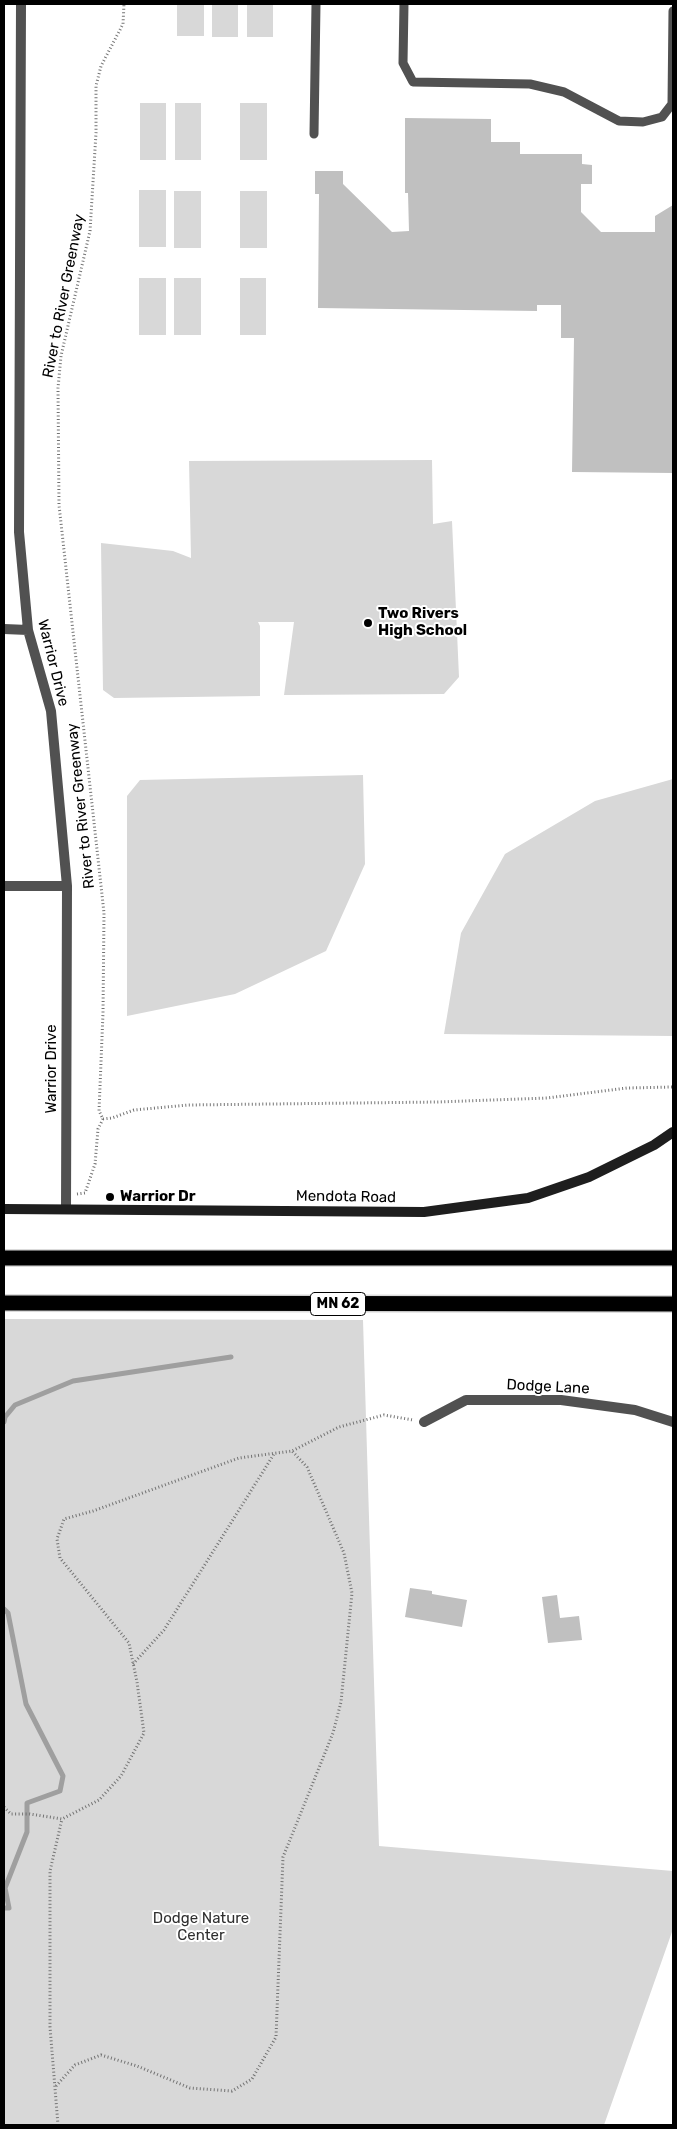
<!DOCTYPE html>
<style>
body{margin:0}
#map{position:relative;width:677px;height:2129px;overflow:hidden;background:#fff;font-family:Rubik,sans-serif}
canvas{display:block}
.frame{position:absolute;inset:0;border:5px solid #000;pointer-events:none}
</style>
<div id="map">
<canvas width="677" height="2129"></canvas>
<div class="frame"></div>
</div>
<script>
const context = document.querySelector('canvas').getContext('2d');
context.lineJoin = 'round';
function paint(path, color) {
  context.fillStyle = color;
  context.fill(path, 'evenodd');
}
function trace(path, color, width, dash) {
  context.strokeStyle = color;
  context.lineWidth = width;
  context.lineCap = dash ? 'butt' : 'round';
  context.setLineDash(dash || []);
  context.stroke(path);
}
function write(font, color, halo, rows, align = 'center') {
  context.font = font + ' Rubik,sans-serif';
  context.lineWidth = 4;
  context.setLineDash([]);
  context.textBaseline = 'middle';
  context.strokeStyle = halo;
  context.fillStyle = color;
  for (const [text, x, y, turn = 0] of rows) {
    context.save();
    context.translate(x, y);
    context.rotate((+turn || 0) * Math.PI / 180);
    context.textAlign = isNaN(turn) ? turn : align;
    if (halo) context.strokeText(text, 0, 0);
    context.fillText(text, 0, 0);
    context.restore();
  }
}
paint(new Path2D(`
 M177 4H204V36H177Z
 M212 4H238V37H212Z
 M247 4H273V37H247Z
 M140 103H166V160H140Z
 M175 103H201V160H175Z
 M240 103H267V160H240Z
 M139 190H166V247H139Z
 M174 191H201V248H174Z
 M240 191H267V248H240Z
 M139 278H166V335H139Z
 M174 278H201V335H174Z
 M240 278H266V335H240Z
 M432 460 433 524 452 521 459 677 444 694 284 695 294 622H258L260 626V696L114 698 103 690 101 543 173 551 191 558 189 461Z
 M363 775 365 864 326 951 235 994 127 1016V796L140 780Z
 M673 779V1036L444 1034 461 933 505 854 595 801Z
 M4 1319 363 1320 379 1846 673 1871V1929L604 2125H4Z`), '#d8d8d8');
trace(new Path2D(`
 M4 1422 5 1417 15 1405 73 1381 231 1357
 M4 1609 8 1613 26 1704 63 1776 60 1791 27 1803V1832L5 1888 9 1908H4`), '#9f9f9f', 5);
paint(new Path2D(`
 M405 118 491 119V142H520V154H582V164L592 165V184H581V212L601 232H655V216L673 205V473L572 472 574 338H561V305H537V311L318 308 319 194H315V171H343V184L392 232 409 231 408 193H405Z
 M410 1588 432 1591V1594L467 1600 462 1627 405 1617Z
 M557 1595 560 1618 579 1616 582 1640 548 1643 542 1597Z`), '#c0c0c0');
const highway = new Path2D(`
 M4 1258H673
 M4 1303 673 1304`);
trace(highway, '#dbdbdb', 18);
trace(new Path2D(`
 M103 1119 112 1118 134 1110 188 1105 438 1102 547 1098 627 1088 673 1087
 M77 1194 85 1193 95 1164 98 1129 103 1119 99 1111 103 1013 104 913 59 505 58 388 61 356 90 231 96 133V86L101 66 123 24 124 4
 M133 1664 164 1630 274 1454
 M4 1807 11 1814H30L62 1819 99 1800 121 1776 144 1733 137 1682 129 1643 60 1558 57 1539 64 1519 93 1511 239 1458 292 1451 339 1427 384 1415 413 1420
 M56 2086 75 2065 101 2055 137 2066 190 2088 232 2091 252 2079 276 2037 283 1857 333 1733 341 1702 352 1593 344 1553 307 1467 292 1451
 M58 2125 50 2027V1871L62 1819`), '#737373', 3, [1, 2.5]);
trace(new Path2D(`
 M404 4 403 63 413 82 530 84 564 92 619 121 643 122 662 117 672 104 673 11
 M314 134 316 4`), '#515151', 9);
trace(new Path2D(`
 M21 4 19 532 28 630 51 711 67 886 66 1209
 M4 629 28 630
 M4 886H67
 M424 1422 466 1400H561L635 1410 673 1422`), '#515151', 10);
trace(new Path2D(`
 M4 1209 424 1212 528 1198 589 1177 654 1145 673 1132`), '#1e1e1e', 10);
trace(highway, '#000', 15);
for (const [x, y, r, color] of [
 [368,623,5,"#000"],
 [110,1197,5,"#000"]
]) {
  const dot = new Path2D();
  dot.arc(x, y, r, 0, 2 * Math.PI);
  context.fillStyle = color;
  context.fill(dot);
  trace(dot, '#fff', 2);
}
for (const [x, y, w] of [
 [338,1304,55]
]) {
  const box = new Path2D();
  box.roundRect(x - w / 2, y - 11.5, w, 23, 4);
  context.fillStyle = '#fff';
  context.fill(box);
  trace(box, '#000', 1);
}
write('bold 14px', '#000', null, [
 ["MN 62",338,1304]
]);
write('15px', '#000', '#fff', [
 ["River to River Greenway",64,296,-79],
 ["Warrior Drive",53,663,76],
 ["River to River Greenway",81,806,-96],
 ["Warrior Drive",52,1069,-90],
 ["Mendota Road",346,1197,1],
 ["Dodge Lane",548,1387,3]
]);
write('bold 15px', '#000', '#fff', [
 ["Two Rivers",378,614],
 ["High School",378,631],
 ["Warrior Dr",120,1197]
], 'left');
write('15px', '#2f2f2f', '#fff', [
 ["Dodge Nature",201,1919],
 ["Center",201,1936]
]);
</script>
